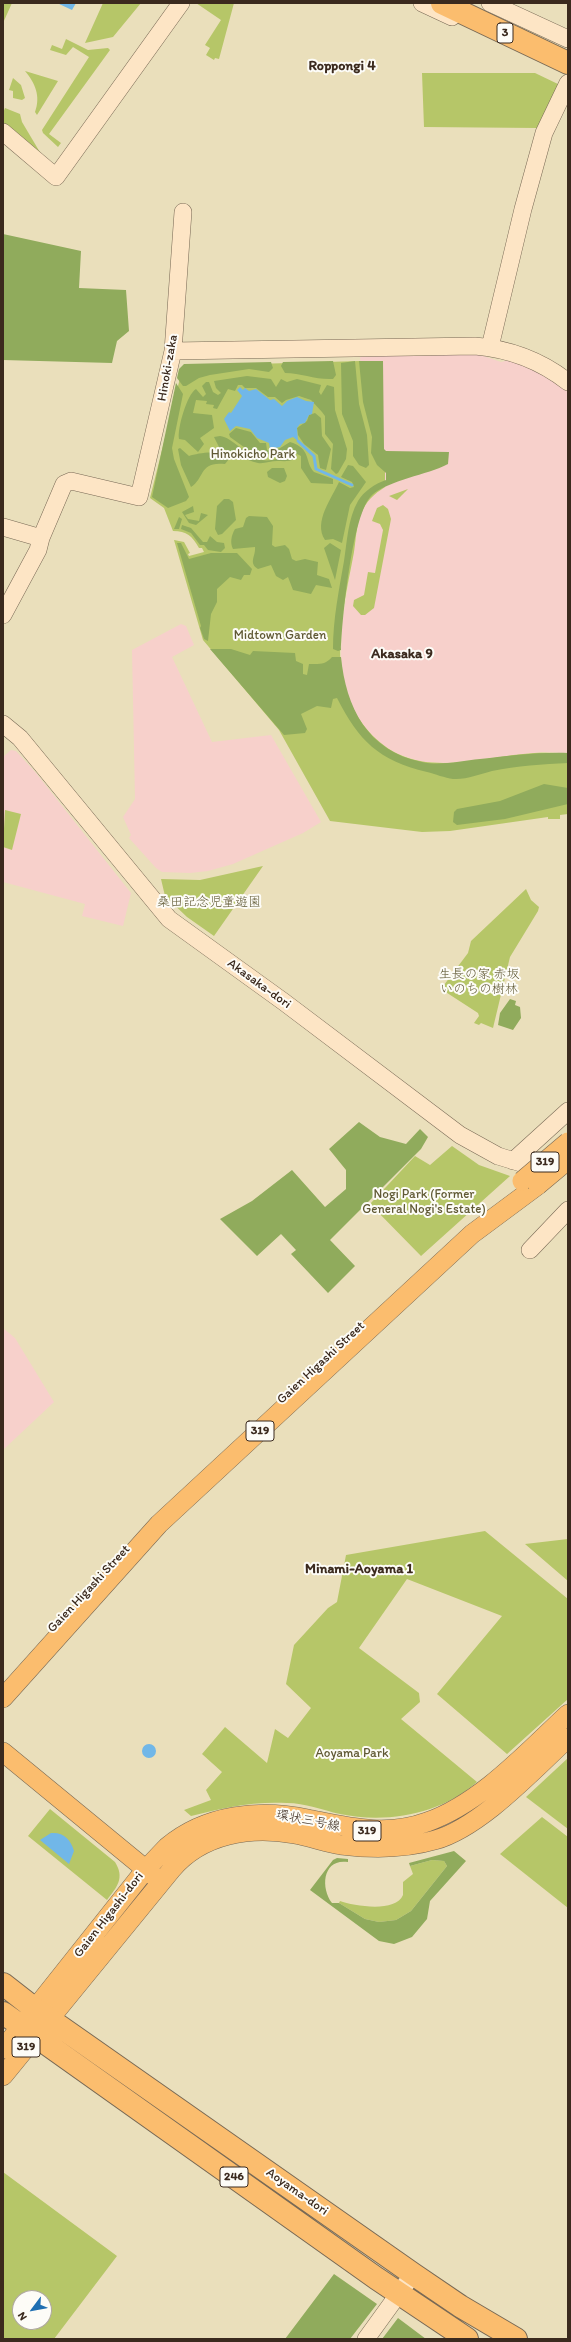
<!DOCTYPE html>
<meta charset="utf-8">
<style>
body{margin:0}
#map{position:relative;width:571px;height:2342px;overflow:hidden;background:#eadfbb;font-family:Itim,sans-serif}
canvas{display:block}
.frame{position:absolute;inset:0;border:4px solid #3b2a1e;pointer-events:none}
.north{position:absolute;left:12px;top:2290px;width:40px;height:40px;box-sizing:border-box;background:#fdfcf7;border:1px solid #afa8a0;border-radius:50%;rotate:238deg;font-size:11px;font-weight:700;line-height:16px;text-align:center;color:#3b2a1e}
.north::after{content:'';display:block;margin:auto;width:14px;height:18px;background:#1f6fb2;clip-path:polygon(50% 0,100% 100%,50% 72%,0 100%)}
</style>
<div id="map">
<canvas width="571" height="2342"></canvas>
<div class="frame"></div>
<div class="north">N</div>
</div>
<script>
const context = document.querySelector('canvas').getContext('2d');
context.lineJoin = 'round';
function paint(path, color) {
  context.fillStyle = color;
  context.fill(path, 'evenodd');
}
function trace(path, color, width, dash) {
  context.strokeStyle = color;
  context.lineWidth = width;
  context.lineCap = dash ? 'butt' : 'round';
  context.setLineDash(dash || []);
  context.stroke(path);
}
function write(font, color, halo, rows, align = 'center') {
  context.font = font + ' Itim,"Klee One",sans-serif';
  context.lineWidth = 4;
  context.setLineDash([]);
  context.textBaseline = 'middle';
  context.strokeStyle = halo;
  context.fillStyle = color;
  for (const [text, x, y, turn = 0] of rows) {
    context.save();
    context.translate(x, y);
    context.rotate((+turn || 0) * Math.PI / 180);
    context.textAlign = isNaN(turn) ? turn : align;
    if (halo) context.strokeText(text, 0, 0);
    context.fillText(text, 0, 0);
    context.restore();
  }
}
paint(new Path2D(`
 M478 354 501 362 509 360 539 372 568 392V753L542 752 449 763 422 762 398 754 380 744 366 729 351 707 343 675 341 657 342 623 360 514 371 496 385 487V471L365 407 360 356Z
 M181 624 186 626 194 645 172 657 212 742 271 735 321 822 303 833 233 864 208 871 190 873 162 872 156 868 129 838 131 835 123 817 135 799 132 650Z
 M11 750 16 751 36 773 131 893 123 926 82 916 85 904 3 882V757Z
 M3 1328 15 1338 54 1402 3 1450Z`), '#f7d0cb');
paint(new Path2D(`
 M4 3H12L3 23V5Z
 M103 3H141L113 37 85 43Z
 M196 3H234L219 59 215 58 214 60 206 55 210 48 205 45 221 20Z
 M66 39 88 50 108 48 110 50 49 134 61 143 58 147 43 133 42 130 89 57 73 47 66 55 50 50 52 45 62 49Z
 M25 71 58 81 37 115 35 112C41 96 35 83 25 71Z
 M422 73H535L560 85 537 128 424 127Z
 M13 78 21 85 25 98 22 100 13 98V91L9 90Z
 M5 108 20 114 22 122 41 154 3 127V113Z
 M360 361 365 407 385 471V487C374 494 366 501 361 514 356 525 356 540 354 552 346 596 332 646 346 690 354 717 372 741 398 754 436 772 483 758 523 754 538 752 553 753 568 753V814L560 815V819H548V817L450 831 422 832 330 821 279 730 203 640 174 540 184 542 190 553 188 554 189 556 204 552 202 548H199C192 536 187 531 173 531L164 508 150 498 183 366Z
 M408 489 397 500 389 496Z
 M383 505 388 509 391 519 374 608 365 615H361L353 606 354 600 364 595 368 572 375 573 383 530 380 524 372 521 377 508Z
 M5 810 21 814 12 850 3 847Z
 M263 866 214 936 187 917 165 896 161 879 200 880Z
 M526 889 531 900 539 907 538 911 510 957 493 1028 481 1023 479 1025 474 1023 479 1016 478 1013 441 989 468 953 471 941Z
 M452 1146 479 1165 510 1176 421 1256 370 1204 415 1156 430 1165Z
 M485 1531 568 1599V1699L507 1754 437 1694 502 1616 407 1579 359 1648 419 1693 420 1702 401 1719 477 1782C441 1814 387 1824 340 1814 322 1810 305 1803 287 1803 253 1801 223 1808 191 1816L184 1810 211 1800 206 1790 222 1772 202 1754 225 1727 267 1763 275 1729 288 1738 311 1708 286 1684 294 1645 328 1608 337 1602 346 1555Z
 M568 1539V1581L525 1544Z
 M568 1758V1829L526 1797Z
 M50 1809 115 1862C125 1878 117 1887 107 1900L28 1836Z
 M542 1817 568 1837V1908L500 1854Z
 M432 1860 444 1861 447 1866 411 1911 396 1920 379 1922 365 1919 339 1903 340 1901C354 1906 396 1913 403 1895V1882L413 1874 410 1866Z
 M3 2172 117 2256 54 2339H3ZM20 2298H44V2322H20Z`), '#b6c668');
paint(new Path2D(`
 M3 234 81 251 79 288 126 290 129 331 117 341 112 363 3 360Z
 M333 361 336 375 333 379C316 380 301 373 285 373L281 366 283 362Z
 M355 361 359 404 367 435 369 465 366 468 359 465 353 456V441L342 414 341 363Z
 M359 361H383L384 449 386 451 449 452 448 464C427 475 389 480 372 495 352 513 342 620 341 650L338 651 333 649C333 619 339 590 344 561 347 542 348 518 358 501 363 492 376 483 386 480V473L377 465 371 453 372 437 363 402Z
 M271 362 273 368 269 372 249 369 210 375 199 378 186 386H183L177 378 179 369 184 364Z
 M247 376 271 379 276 387 281 379 287 382 297 379 321 385 319 392 321 395 327 385 334 387 335 410 347 449 346 459 338 473 336 474 331 469 333 444 325 434V416L322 412 311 400 299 396 286 400 282 403 275 397H268L256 388H245L242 385H238L235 391 228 389 217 409 213 408 214 405 206 404 207 401 196 400 193 413 212 415 214 428 200 438 204 444 198 452 185 440 179 439C177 429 187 394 196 389L203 397 206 394 202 386 206 382H209L213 392 218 395 221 393 216 388 214 381Z
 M176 383 183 394 172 448 174 459 189 497 186 501 168 508 152 497Z
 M315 413 321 418 322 436 331 449 326 470 320 468 318 455 304 444 298 435 297 428 307 421 309 415Z
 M236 428 251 432 260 443H266L267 450C276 452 282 447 290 442 312 449 304 461 314 472L333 479V484L311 483 301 468V456L293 452 261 455 248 450 230 437 229 434Z
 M220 436C232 437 247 457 262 460 272 462 284 456 293 455L295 459C288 462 284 461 277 461 271 461 264 464 258 463 245 461 234 450 220 449L214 437Z
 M180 448 189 456C199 453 222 449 229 459L225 464C199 461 205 478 191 487L181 465 178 449Z
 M348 465 353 466 366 482 350 505 342 543 333 539 325 540C313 522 332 498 339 482L350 488 354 487 352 482 341 477Z
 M272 468H284L287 476 285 481 280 483 268 477 267 472Z
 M224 499H229L233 502 236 520 222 534 218 535 215 529 217 506Z
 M193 506 194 512 185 515 188 519 199 521 201 513 208 515 196 525 189 523 182 512Z
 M249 516 267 517 273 526 272 545 275 547 285 545 289 549 292 559 296 561 305 559 318 562 317 575 329 579 332 588 316 585 311 594 293 590 288 577 283 580 276 576 271 565 258 569C248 563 256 556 255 547L233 549C230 543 231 536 235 529L243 527 246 518Z
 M179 517 182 519 179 529H174Z
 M182 525 191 528 203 542H207L210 536 217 542 224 543 225 548 221 552 208 550 204 545H200L191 533 181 529Z
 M177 543H181L189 559 211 553H237L252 569 250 575H244L241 580 230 577 217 589V602L211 614 208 641 204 639 200 628 201 626Z
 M330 543 341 550 335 580 324 548Z
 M210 649H231L250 655 253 651 295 653 296 661 303 664V674L307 675 309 664C320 664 325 665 332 657H341C346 707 367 751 422 762 440 766 461 761 480 759 509 756 538 752 568 753V763C543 764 517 766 492 771 480 774 466 780 453 779 445 778 435 774 427 772 378 760 359 741 337 698L333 699 331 708 317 706 301 714 307 729 305 733 284 735Z
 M544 784 568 788V804L505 819 457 825 453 822 454 812 457 809 500 801Z
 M510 999 516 1001 515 1005 520 1007 521 1018 513 1030 498 1025 500 1013Z
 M359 1122 380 1137 406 1144 420 1129 428 1137 421 1149 330 1240 355 1266 328 1293 291 1254 296 1250 281 1234 257 1256 220 1219 252 1201 292 1170 325 1207 346 1189V1170L329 1149Z
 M454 1851 466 1861 430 1901 427 1919 412 1937 394 1944 379 1941 310 1890 333 1860 337 1858 348 1859V1862C323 1858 320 1887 332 1903H339L365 1919 379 1922 396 1920 411 1911 447 1866 444 1861 432 1860 410 1866 409 1863Z
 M334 2274 377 2304 350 2339H285Z
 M398 2318 426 2339H382Z`), '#90ab5c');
paint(new Path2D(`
 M57 3H76L72 10Z
 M240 387 243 390 245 388 249 391 256 389 270 400 274 399 282 406 287 401 297 397 306 401 314 402 312 414 309 415 305 423 300 424 297 428 298 441 293 437 285 440 280 447 270 449 269 443 257 438 250 429 236 426 230 431 224 419 229 412 231 413 242 396 237 390Z
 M142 1751a7 7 0 1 1 14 0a7 7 0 1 1-14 0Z
 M51 1833C64 1832 71 1840 74 1851L69 1864 40 1840Z`), '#71b7e8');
trace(new Path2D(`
 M298 441 314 456 316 469 352 485`), '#71b7e8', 3);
const secondary = new Path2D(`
 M422 3 452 17
 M490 3 568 39
 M3 132 56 177 181 3
 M490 347 523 209 544 133 568 83
 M173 351 475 346C510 349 540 360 568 382
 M3 527 41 538
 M3 615 38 550 41 538 64 484 71 481 139 497 173 351 183 212
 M3 724 20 738 169 919 284 1002 460 1135 498 1156 521 1163 550 1167
 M513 1161 568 1111
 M530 1250 568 1210
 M366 2339 413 2274`);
const primary = new Path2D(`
 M3 1698 159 1524 472 1234 538 1185
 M3 1752 155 1877
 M3 2049 146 1869C153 1862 160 1854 167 1847 206 1814 260 1809 308 1819 348 1827 386 1837 427 1822 481 1803 527 1752 568 1714
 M3 2076 172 1869C202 1834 250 1826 294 1834 310 1837 325 1842 341 1845 373 1849 404 1849 435 1840 481 1827 532 1771 568 1738`);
const highway = new Path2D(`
 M442 3 568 63
 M3 1984 35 2009 413 2274 460 2306 516 2339
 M3 2013 376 2278 467 2339`);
trace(secondary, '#786955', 18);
trace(primary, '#786955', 20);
trace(highway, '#786955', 24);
trace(secondary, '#fde5c5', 17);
trace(primary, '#fbbd6e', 19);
trace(highway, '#fbbd6e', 22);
const primaryBridge = new Path2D(`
 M522 1181 568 1142
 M538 1185 568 1160`);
trace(primaryBridge, '#786955', 20, []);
trace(primaryBridge, '#fbbd6e', 19);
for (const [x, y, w] of [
 [505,33,16],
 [545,1162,28],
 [260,1431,28],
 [367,1831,28],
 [26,2047,28],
 [234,2177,28]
]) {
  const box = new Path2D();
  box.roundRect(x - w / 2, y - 10, w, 20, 3);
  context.fillStyle = '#fdfcf7';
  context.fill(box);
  trace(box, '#3b2a1e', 1);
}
write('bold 12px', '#3b2a1e', null, [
 ["3",505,33],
 ["319",545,1162],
 ["319",260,1431],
 ["319",367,1831],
 ["319",26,2047],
 ["246",234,2177]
]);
write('13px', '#3b2a1e', '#fdfcf7', [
 ["Hinoki-zaka",168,368,-80],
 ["Akasaka-dori",259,984,36],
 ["Gaien Higashi Street",321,1363,-43],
 ["Gaien Higashi Street",89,1589,-47],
 ["環状三号線",308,1821,11],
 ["Gaien Higashi-dori",109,1915,-52],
 ["Aoyama-dori",297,2192,35]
]);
write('13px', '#605934', '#fdfcf7', [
 ["Hinokicho Park",253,455],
 ["Midtown Garden",280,636],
 ["桑田記念児童遊園",209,903],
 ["生長の家 赤坂",479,975],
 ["いのちの樹林",479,990],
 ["Nogi Park (Former",424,1195],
 ["General Nogi's Estate)",424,1210],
 ["Aoyama Park",352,1754]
]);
write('bold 14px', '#3b2a1e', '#fdfcf7', [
 ["Roppongi 4",342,66],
 ["Akasaka 9",402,654],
 ["Minami-Aoyama 1",359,1569]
]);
</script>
